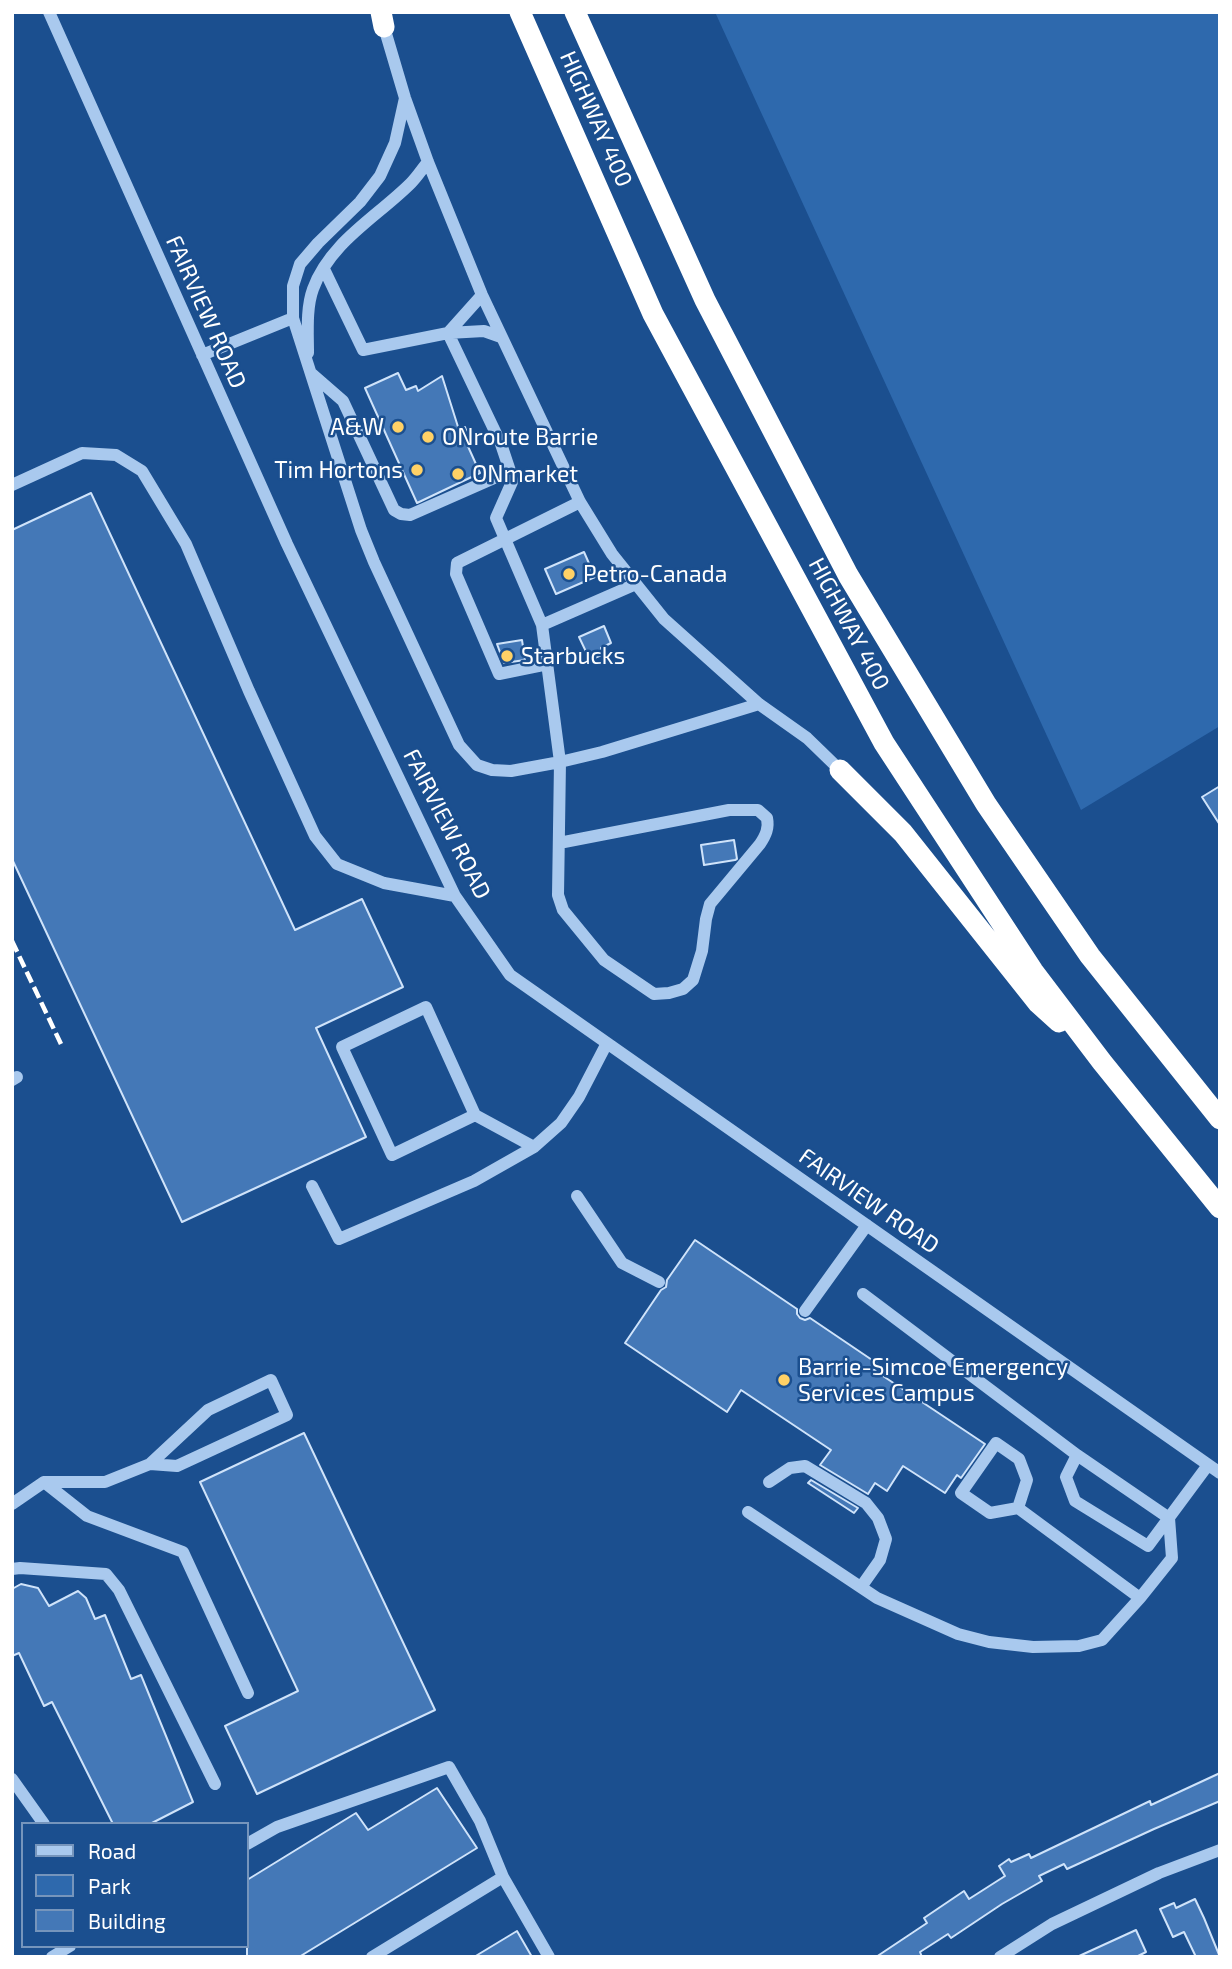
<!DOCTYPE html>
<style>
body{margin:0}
#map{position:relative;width:1232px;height:1969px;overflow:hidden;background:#1b4f8f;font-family:"Exo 2",sans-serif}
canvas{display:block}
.frame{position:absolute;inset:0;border:14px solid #fff;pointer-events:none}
.legend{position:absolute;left:21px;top:1822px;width:228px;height:126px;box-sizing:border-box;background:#1b4f8f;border:2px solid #7695bc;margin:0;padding:9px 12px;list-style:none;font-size:21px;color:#fff}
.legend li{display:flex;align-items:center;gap:14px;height:35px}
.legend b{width:35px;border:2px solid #7695bc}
</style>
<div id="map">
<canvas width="1232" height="1969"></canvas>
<div class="frame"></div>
<ul class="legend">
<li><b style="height:9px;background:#a9c9ee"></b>Road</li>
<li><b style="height:19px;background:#2e69ad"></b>Park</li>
<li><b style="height:19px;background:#4478b7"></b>Building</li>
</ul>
</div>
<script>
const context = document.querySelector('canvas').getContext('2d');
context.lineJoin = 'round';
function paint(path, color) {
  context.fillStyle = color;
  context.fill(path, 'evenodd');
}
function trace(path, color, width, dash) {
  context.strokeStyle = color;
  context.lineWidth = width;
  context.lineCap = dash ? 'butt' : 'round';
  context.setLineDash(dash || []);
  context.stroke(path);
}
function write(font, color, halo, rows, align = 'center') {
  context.font = font + ' "Exo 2",sans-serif';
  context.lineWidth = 5;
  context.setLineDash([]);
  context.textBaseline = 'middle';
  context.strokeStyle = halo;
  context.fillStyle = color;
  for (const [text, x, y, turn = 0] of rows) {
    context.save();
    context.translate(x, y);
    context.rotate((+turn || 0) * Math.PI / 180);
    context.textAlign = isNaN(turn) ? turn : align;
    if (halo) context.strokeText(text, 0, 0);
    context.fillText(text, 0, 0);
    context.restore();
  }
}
paint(new Path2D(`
 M715 12H1220V726L1081 810Z`), '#2e69ad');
const building = new Path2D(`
 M398 373 406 390 416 386 418 391 442 376 459 430 465 427 470 440 466 442 480 473 417 503 365 388Z
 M91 493 295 930 362 899 403 987 316 1028 366 1137 182 1222 12 859V530Z
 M584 552 595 577 556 594 545 569Z
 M604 626 611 643 601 648 604 654 590 660 579 637Z
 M522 640 525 660 504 663 497 644Z
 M1220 786V825L1202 797Z
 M734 840 737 859 735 860 704 865 701 845Z
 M695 1240 797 1309V1314L800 1318 805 1320 810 1318 878 1364 874 1370 985 1444 961 1478 957 1475 945 1493 903 1466 887 1491 875 1483 868 1494 820 1465 831 1450 741 1390 727 1412 625 1343 661 1290 666 1287 667 1280Z
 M304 1433 435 1710 257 1794 225 1726 298 1691 200 1482Z
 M811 1480 858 1508 854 1513 808 1483Z
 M21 1584 38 1588 49 1606 78 1591 86 1598 95 1619 105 1615 131 1679 141 1675 193 1802 150 1824H113L52 1702 44 1706 19 1653 12 1656V1589Z
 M1220 1773V1801L1154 1829 1067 1869 1064 1864 1039 1876 1042 1881 1002 1904 951 1938 948 1934 920 1952 922 1957H876L927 1923 924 1918 964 1891 969 1899 1005 1876 999 1866 1009 1859 1011 1862 1029 1854 1031 1858 1150 1801 1151 1805Z
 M437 1788 477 1848 299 1957H247V1880L356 1813 368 1830Z
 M1195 1899 1204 1918 1220 1957H1196L1184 1932 1173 1937 1160 1909 1174 1903 1176 1908Z
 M1136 1930 1146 1952 1136 1957H1077Z
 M517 1931 532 1957H474Z`);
paint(building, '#4478b7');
trace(building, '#cfe3fa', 2);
trace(new Path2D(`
 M49 12 287 544 455 896 510 975 1220 1473
 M384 27 405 98 428 162 482 295 580 502 612 554 664 619 759 704 807 738 840 770
 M405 98 395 143 380 176 360 202 318 243 300 264 293 286V318L361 530 374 562 459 745 477 765 492 770 511 771 560 762 602 752 759 704
 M324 269 363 350 448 333 501 444 510 471 512 482 496 518 542 625 560 762 558 895 563 910 604 960 654 994 669 993 683 989 693 980 702 951 706 919 710 904 760 844C766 835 769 828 767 818L758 810H729L559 843
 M448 333 484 331 501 337
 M448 333 482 295
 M308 353C308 333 306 308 313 289 330 242 377 217 411 183 417 177 422 169 428 162
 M202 355 293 318
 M312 374 343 401 394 510 401 514 410 515 510 471
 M12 485 82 453 116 455 142 471 186 544 249 691 315 836 337 864 384 883 455 896
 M542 625 636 584
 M548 664 499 674 456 574 457 563 580 502
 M12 1080 17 1077
 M475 1115 426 1007 342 1047 392 1155 475 1115 534 1147
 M312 1186 339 1239 474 1181 534 1147 561 1123 579 1097 607 1043
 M577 1196 622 1263 659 1282
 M863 1294 1077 1455
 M805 1311 867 1225
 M44 1482H105L150 1464 177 1466 287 1415 271 1380 208 1410 150 1464
 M44 1482 87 1516 183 1552 248 1693
 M769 1482 790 1468 805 1466 866 1503 878 1518 886 1539 880 1560 861 1587
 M12 1504 44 1482
 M1018 1508 1027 1480 1019 1459 996 1443 961 1493 990 1513 1018 1508 1140 1598 1172 1558 1169 1518 1077 1455 1066 1477 1075 1501 1148 1546 1208 1465
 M748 1512 877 1598 958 1634 989 1642 1033 1647 1079 1646 1102 1640 1140 1598
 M12 1569 20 1568 106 1574 119 1590 215 1784
 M12 1779 44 1824
 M247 1844 277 1827 449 1767 480 1821 503 1877 549 1957
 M52 1957 70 1946
 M372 1957 503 1877
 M1000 1957 1052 1924 1159 1873 1220 1850`), '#a9c9ee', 12);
trace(new Path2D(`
 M381 12 384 27
 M520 12 653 314 884 743 1033 971 1102 1062 1220 1208
 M575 12 705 300 848 575 986 804 1090 956 1220 1119
 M840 770 903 833 1038 1003 1059 1022`), '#fff', 21);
trace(new Path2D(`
 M12 941 61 1044`), '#fff', 4.5, [12, 5]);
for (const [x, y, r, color] of [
 [398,427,7,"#ffd166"],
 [428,437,7,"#ffd166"],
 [417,470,7,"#ffd166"],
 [458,474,7,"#ffd166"],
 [569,574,7,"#ffd166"],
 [507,656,7,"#ffd166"],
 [784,1380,7,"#ffd166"]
]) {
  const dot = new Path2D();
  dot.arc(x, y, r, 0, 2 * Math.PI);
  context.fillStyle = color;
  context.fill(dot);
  trace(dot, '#1b4f8f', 2.5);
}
write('23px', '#fff', '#1b4f8f', [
 ["HIGHWAY 400",596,119,66],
 ["FAIRVIEW ROAD",206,312,66],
 ["HIGHWAY 400",849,624,62],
 ["FAIRVIEW ROAD",447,824,63],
 ["FAIRVIEW ROAD",869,1201,35]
]);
write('23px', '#fff', '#1b4f8f', [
 ["A&W",384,427,"right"],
 ["ONroute Barrie",442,437],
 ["Tim Hortons",403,470,"right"],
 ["ONmarket",472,474],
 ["Petro-Canada",583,574],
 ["Starbucks",521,656],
 ["Barrie-Simcoe Emergency",798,1367],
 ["Services Campus",798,1393]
], 'left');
</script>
